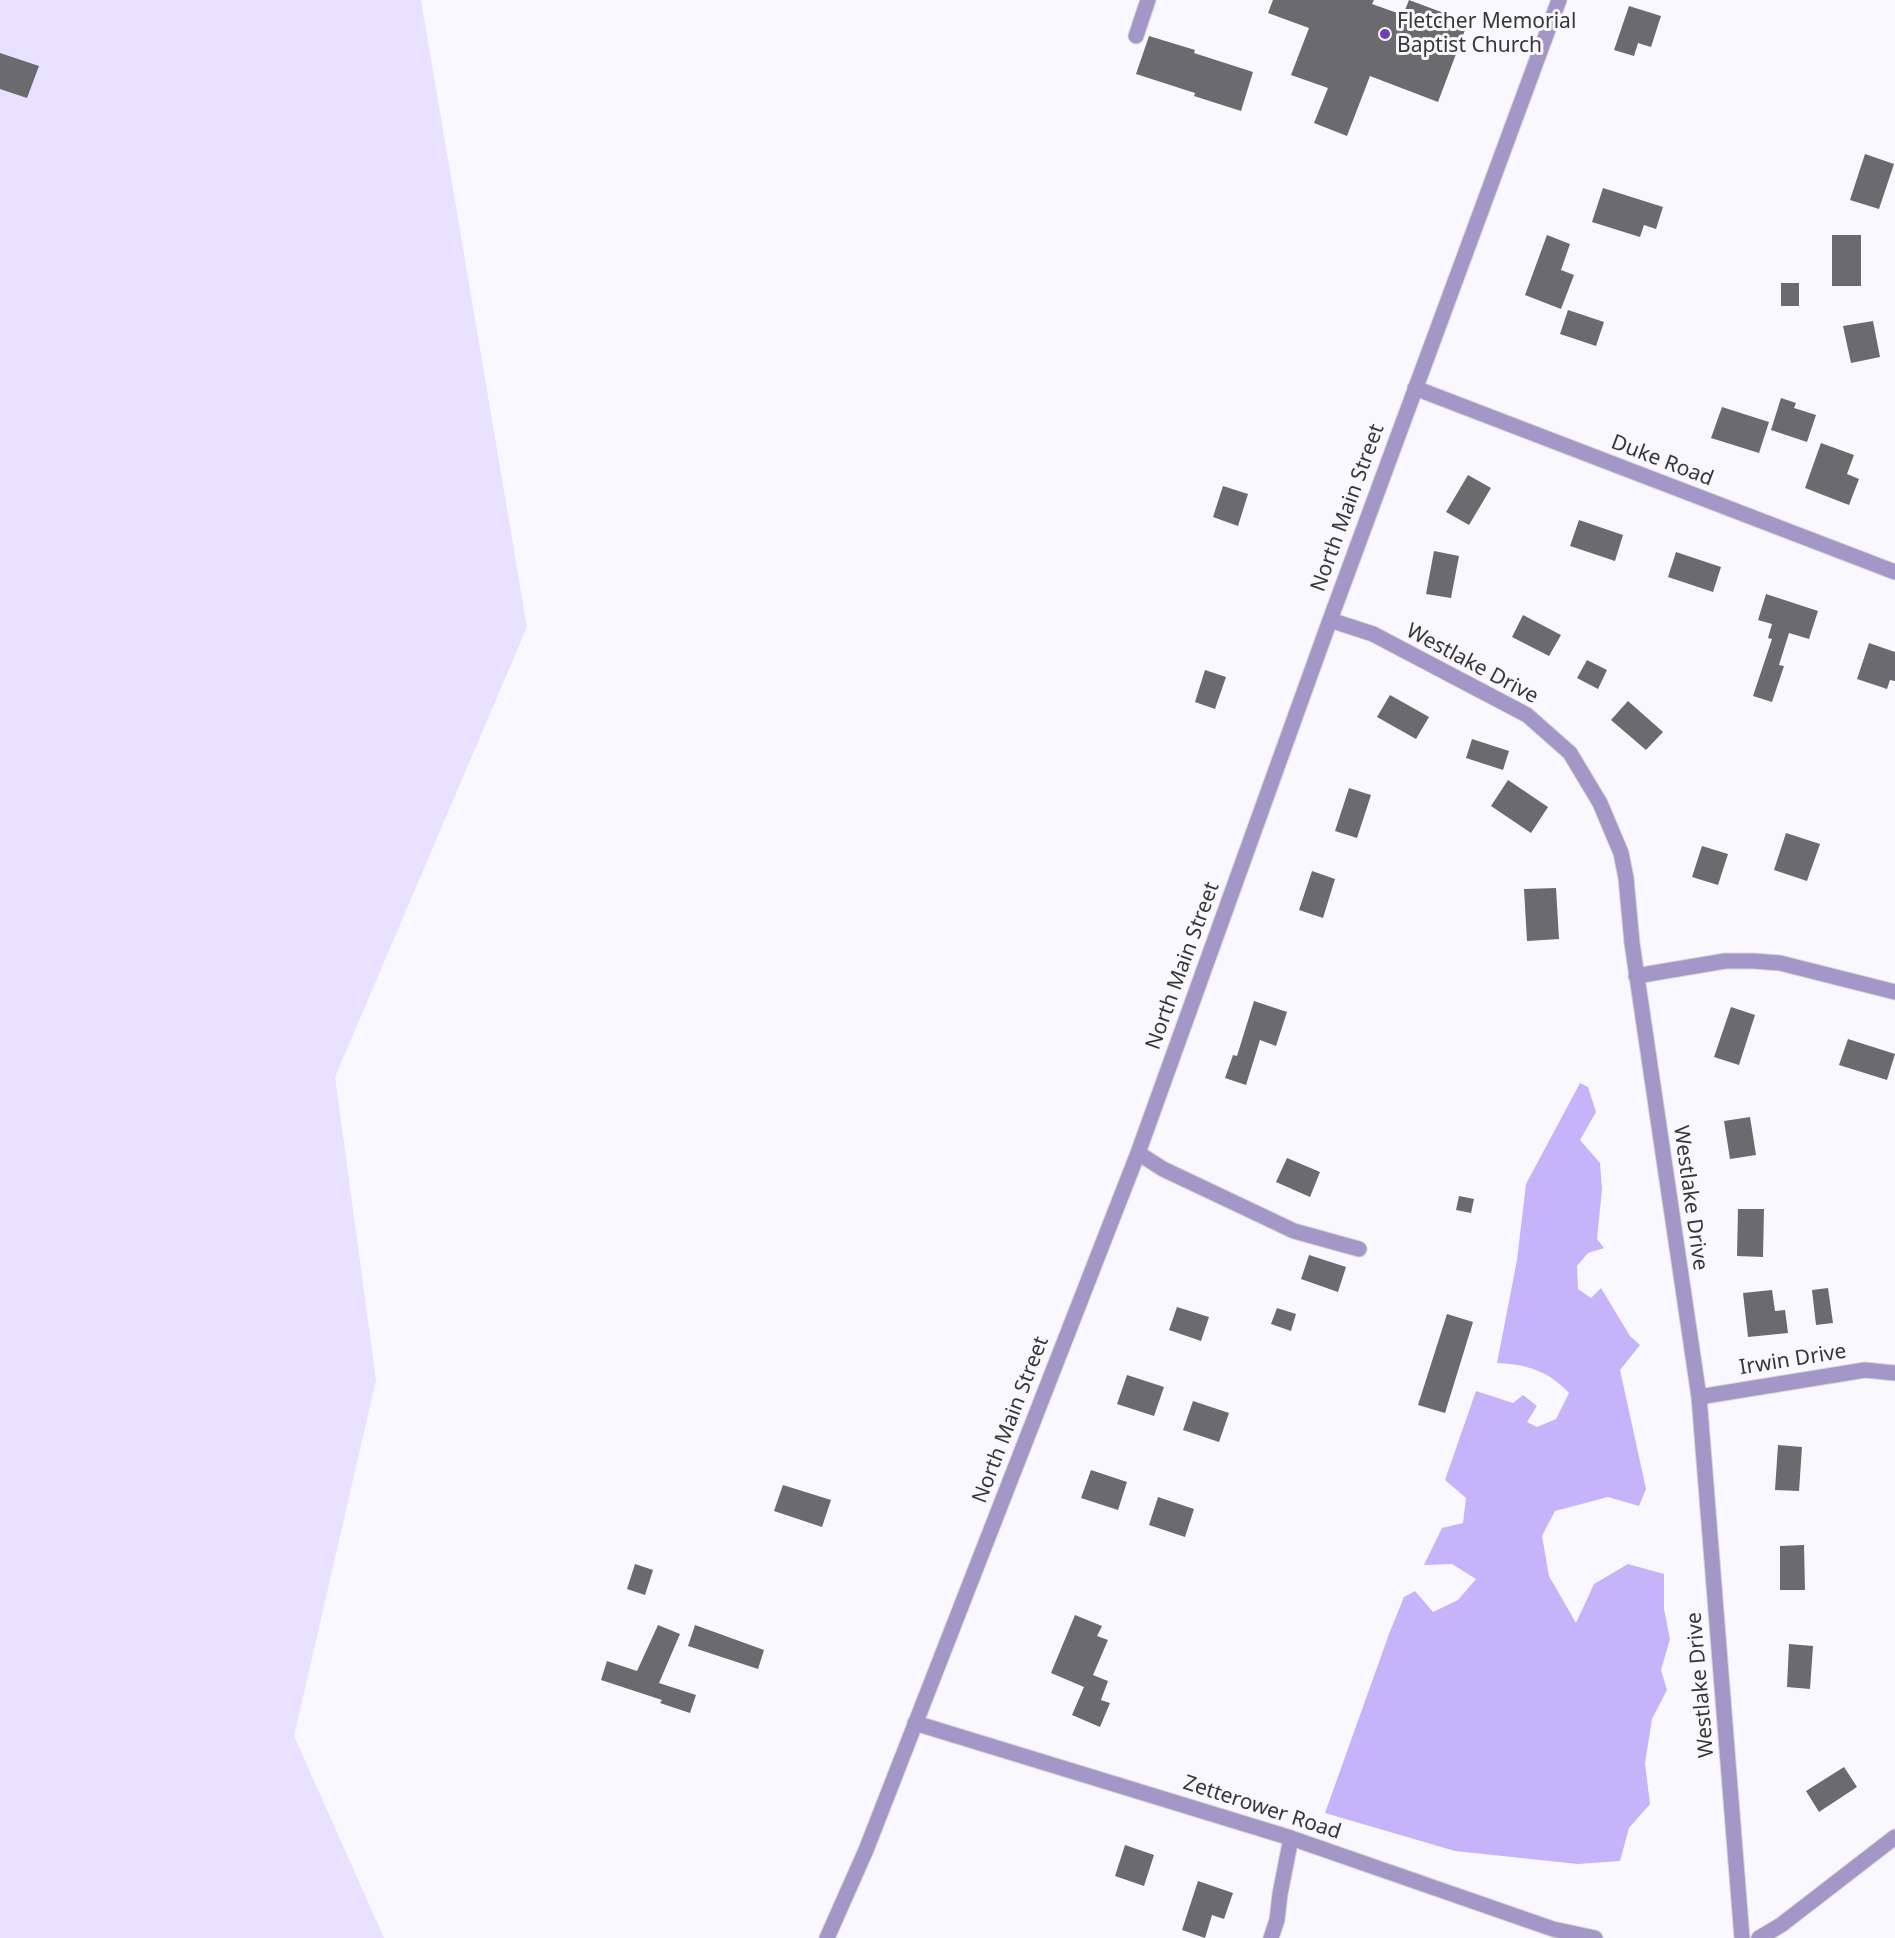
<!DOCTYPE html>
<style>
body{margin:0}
canvas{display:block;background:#f9f8fe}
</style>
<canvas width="1895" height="1938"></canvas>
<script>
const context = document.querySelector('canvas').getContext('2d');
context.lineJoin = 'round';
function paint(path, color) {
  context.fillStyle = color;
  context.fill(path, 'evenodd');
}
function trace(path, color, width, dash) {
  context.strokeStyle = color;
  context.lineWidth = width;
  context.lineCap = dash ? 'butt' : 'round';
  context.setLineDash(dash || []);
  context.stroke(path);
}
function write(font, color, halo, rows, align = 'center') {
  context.font = font + ' "Noto Sans",sans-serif';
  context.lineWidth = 6;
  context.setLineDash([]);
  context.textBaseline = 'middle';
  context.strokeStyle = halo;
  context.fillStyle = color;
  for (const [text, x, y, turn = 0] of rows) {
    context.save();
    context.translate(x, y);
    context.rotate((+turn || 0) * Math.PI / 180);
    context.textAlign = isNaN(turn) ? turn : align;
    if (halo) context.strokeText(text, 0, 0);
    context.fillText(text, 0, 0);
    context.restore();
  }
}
paint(new Path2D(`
 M0 0H421L527 627 335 1077 376 1380 294 1736 384 1938H0Z`), '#e8e1ff');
paint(new Path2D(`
 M1580 1083 1588 1087 1596 1112 1580 1140 1600 1163 1602 1189 1597 1239 1604 1248 1588 1253 1577 1266 1578 1289 1591 1298 1601 1288 1630 1336 1640 1345 1620 1370 1646 1489 1639 1506 1608 1497 1555 1511 1542 1536 1549 1576 1576 1623 1594 1584 1628 1564 1664 1574V1609L1670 1639 1661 1670 1667 1690 1652 1719 1645 1763 1650 1804 1629 1828 1620 1861 1578 1864 1455 1851 1325 1813 1389 1634 1404 1597 1415 1591 1433 1612 1458 1600 1476 1579 1452 1564 1424 1565 1442 1528 1463 1523 1466 1498 1445 1480 1476 1391 1513 1403 1523 1395 1537 1406 1527 1422 1537 1427 1556 1419 1569 1393C1549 1371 1526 1364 1497 1363L1517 1260 1526 1184Z`), '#c6b3f9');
paint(new Path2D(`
 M1273 0H1374L1372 4 1403 15 1409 0 1468 22 1438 102 1370 76 1347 136 1314 123 1328 88 1291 75 1309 28 1268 13Z
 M1629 6 1661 16 1651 47 1638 43 1634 56 1614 50Z
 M1149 36 1195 50 1194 53 1253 72 1241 111 1194 96 1195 93 1136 74Z
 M0 53 39 66 27 98 0 89Z
 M1865 154 1894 164 1879 209 1850 200Z
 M1603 188 1663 207 1656 229 1644 225 1640 237 1592 222Z
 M1547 235 1570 244 1561 270 1574 275 1561 309 1525 295Z
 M1832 235H1861V286H1832Z
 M1781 283H1799V306H1781Z
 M1568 310 1604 322 1596 346 1560 334Z
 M1873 321 1880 357 1851 363 1843 326Z
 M1781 398 1796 403 1794 408 1816 415 1807 442 1771 430Z
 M1722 407 1769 422 1759 453 1711 438Z
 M1821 443 1854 455 1847 474 1859 479 1849 505 1805 488Z
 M1468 475 1491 488 1469 525 1446 512Z
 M1223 486 1248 494 1238 526 1213 517Z
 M1579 520 1623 535 1615 561 1570 546Z
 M1434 551 1459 556 1451 598 1426 594Z
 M1676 552 1721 567 1713 592 1668 577Z
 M1766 594 1818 611 1809 639 1789 633 1779 665 1784 666 1772 702 1753 696 1772 639 1768 638 1772 624 1758 620Z
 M1523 615 1561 635 1549 656 1512 637Z
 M1869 643 1895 652V681L1890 680 1887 689 1857 679Z
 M1587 660 1607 670 1598 689 1577 678Z
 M1205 670 1226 677 1215 709 1195 702Z
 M1390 695 1429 717 1416 739 1377 717Z
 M1628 701 1663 732 1646 750 1611 720Z
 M1472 739 1509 751 1503 770 1466 758Z
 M1508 780 1548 807 1531 833 1491 806Z
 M1349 788 1371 795 1357 838 1335 831Z
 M1786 833 1820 844 1807 881 1774 870Z
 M1702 846 1728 854 1718 885 1692 877Z
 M1312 871 1335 879 1323 918 1299 910Z
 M1556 888 1559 939 1527 941 1524 889Z
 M1254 1001 1287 1012 1276 1046 1260 1040 1246 1085 1225 1078 1233 1055 1237 1056Z
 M1731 1007 1755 1015 1739 1065 1714 1057Z
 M1848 1039 1895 1054 1887 1080 1839 1065Z
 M1750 1117 1756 1155 1730 1159 1724 1121Z
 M1287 1158 1320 1172 1310 1197 1276 1182Z
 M1459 1196 1474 1199 1471 1213 1456 1210Z
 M1738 1209H1764L1763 1257 1737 1256Z
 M1309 1255 1346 1267 1338 1292 1301 1279Z
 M1828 1288 1833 1323 1816 1325 1812 1290Z
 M1772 1290 1775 1311 1785 1310 1788 1333 1748 1337 1743 1293Z
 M1177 1307 1209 1317 1201 1341 1169 1330Z
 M1277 1308 1296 1314 1291 1331 1271 1324Z
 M1447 1314 1473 1322 1445 1413 1418 1405Z
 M1127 1375 1164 1387 1154 1416 1117 1404Z
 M1193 1401 1229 1413 1219 1442 1183 1430Z
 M1778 1445 1802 1447 1799 1491 1775 1490Z
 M1091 1470 1127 1482 1118 1510 1081 1498Z
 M783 1485 831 1500 822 1527 774 1511Z
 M1158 1497 1194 1509 1185 1537 1149 1525Z
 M1804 1545 1805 1590H1780V1546Z
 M635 1564 653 1570 645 1595 627 1589Z
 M1075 1615 1102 1626 1097 1636 1108 1640 1093 1675 1108 1681 1101 1700 1110 1703 1100 1727 1072 1715 1084 1687 1051 1673Z
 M658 1625 680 1634 659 1683 696 1695 690 1713 660 1703 662 1700 601 1680 607 1661 637 1671Z
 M695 1625 764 1650 758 1669 688 1646Z
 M1789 1644 1813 1646 1810 1689 1787 1687Z
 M1844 1767 1857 1787 1819 1812 1806 1791Z
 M1125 1845 1154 1855 1144 1886 1115 1876Z
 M1198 1881 1233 1893 1224 1919 1212 1915 1205 1938 1182 1930Z`), '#6b6a6f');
const minor = new Path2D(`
 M1136 36 1148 0
 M1415 388 1895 572
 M1330 620 1373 634 1527 715 1570 753 1600 803 1621 853 1626 878 1632 943 1699 1397 1742 1938
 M1636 976 1725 961H1753L1780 963 1895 992
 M1138 1153 1163 1169 1294 1231 1359 1249
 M1699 1397 1865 1370 1895 1373
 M915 1723 1291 1838 1553 1929 1595 1938
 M827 1938 866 1850 1138 1153 1330 620 1559 0
 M1271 1938 1277 1920 1280 1894 1291 1838
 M1759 1938 1781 1925 1895 1837`);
trace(minor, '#d6d5db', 17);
trace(minor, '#a397c7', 15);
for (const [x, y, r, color] of [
 [1385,34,6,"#6d40b8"]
]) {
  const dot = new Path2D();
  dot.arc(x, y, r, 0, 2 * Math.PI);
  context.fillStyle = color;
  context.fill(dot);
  trace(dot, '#f9f8fe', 2);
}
write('21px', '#373739', '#f9f8fe', [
 ["Fletcher Memorial",1397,22],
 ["Baptist Church",1397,46]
], 'left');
write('21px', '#373739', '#f9f8fe', [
 ["Duke Road",1662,461,21],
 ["North Main Street",1348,508,-70],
 ["Westlake Drive",1472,664,28],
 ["North Main Street",1183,966,-70],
 ["Westlake Drive",1690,1198,82],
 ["Irwin Drive",1793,1360,-9],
 ["North Main Street",1011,1420,-69],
 ["Westlake Drive",1701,1685,-95],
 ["Zetterower Road",1262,1808,18]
]);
</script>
